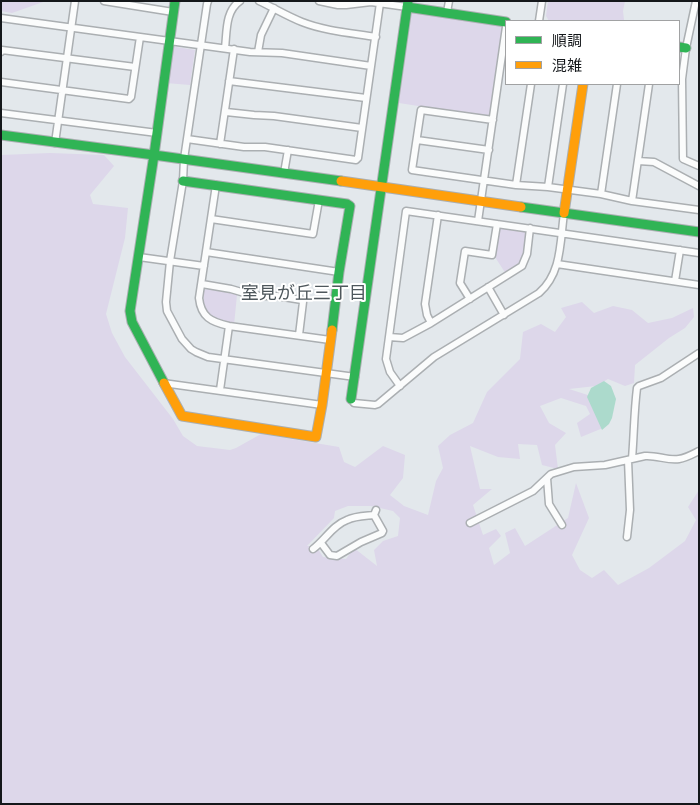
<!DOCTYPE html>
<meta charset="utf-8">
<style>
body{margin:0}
#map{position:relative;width:700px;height:805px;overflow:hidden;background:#e3e8ec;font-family:Cabin,"Noto Sans JP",sans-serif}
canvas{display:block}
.frame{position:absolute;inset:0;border:2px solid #14171a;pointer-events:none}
.legend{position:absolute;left:505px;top:20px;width:175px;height:65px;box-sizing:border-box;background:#fff;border:1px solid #a1a2a3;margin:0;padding:6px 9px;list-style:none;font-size:15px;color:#14171a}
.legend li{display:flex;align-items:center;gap:10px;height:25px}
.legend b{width:25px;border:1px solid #a1a2a3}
</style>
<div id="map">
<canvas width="700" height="805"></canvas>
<div class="frame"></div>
<ul class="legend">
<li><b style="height:6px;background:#30b455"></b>順調</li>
<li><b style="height:6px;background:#ff9f0a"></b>混雑</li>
</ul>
</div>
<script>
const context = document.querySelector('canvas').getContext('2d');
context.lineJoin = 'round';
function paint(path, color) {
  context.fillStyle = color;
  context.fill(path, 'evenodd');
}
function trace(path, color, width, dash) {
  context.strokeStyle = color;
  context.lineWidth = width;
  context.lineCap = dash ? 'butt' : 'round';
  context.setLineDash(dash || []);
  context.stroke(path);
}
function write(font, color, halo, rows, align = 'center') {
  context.font = font + ' Cabin,"Noto Sans JP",sans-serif';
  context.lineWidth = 4;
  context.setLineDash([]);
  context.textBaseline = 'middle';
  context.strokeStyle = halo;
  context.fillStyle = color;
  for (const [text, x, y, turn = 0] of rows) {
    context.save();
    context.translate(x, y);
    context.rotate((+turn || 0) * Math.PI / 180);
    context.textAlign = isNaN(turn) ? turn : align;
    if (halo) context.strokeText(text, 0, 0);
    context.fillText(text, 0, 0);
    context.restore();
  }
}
paint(new Path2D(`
 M1 1H46L12 13 1 11Z
 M548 1H625L623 11 624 20 623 21H549L546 16Z
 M412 12 504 26 491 115 489 117 399 103Z
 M170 46 195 50 190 85 166 83Z
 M50 153 104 155 114 166 90 195 93 204 128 208 125 238 106 314 112 333 125 357 173 419 183 436 197 446 230 450 236 448 261 434 339 447 344 462 355 467 383 446 405 455 403 478 390 495 404 506 428 515 436 481 443 468 438 446 450 435 473 423 487 392 520 359 523 332 541 324 555 332 566 317 561 308 582 302 594 313 613 306 632 310 648 323 672 318 693 308 694 317 685 328 669 338 635 365 634 383 625 386 608 379 596 386 569 389 594 397 603 428 581 437 577 423 590 414 586 406 561 398 540 406 549 423 566 433 555 445 558 469 542 465 537 445 518 444 520 459 498 457 470 446 480 489H492L473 505 483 535 496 529 501 536 489 548 494 565 510 553 505 533 515 528 525 546 568 518 576 483 589 518 572 555 580 570 592 578 604 570 618 585 649 568 685 541 696 520 688 507 699 490V804H1V155ZM348 506H371L393 511 400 518 398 536 383 541 374 550 377 566 354 548 346 559 323 557 316 546H307L334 518 335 511Z
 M501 227 527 231 525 255 520 265 506 274 495 257 499 229Z
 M208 289 230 293 237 295 234 325C213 321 200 313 204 290Z`), '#ddd7ea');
paint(new Path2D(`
 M604 381 611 386 616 399 612 418 609 424 602 430 587 397 591 388Z`), '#acdacc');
const street = new Path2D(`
 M104 1 173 12
 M208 1 207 4 184 159 183 181 170 261 166 302 167 311 182 339 191 349 196 352 208 357 355 377
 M259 1C274 8 287 16 302 22 325 31 351 33 376 37
 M319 1 338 5H346L371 2 407 7
 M696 1 686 48 682 79 683 159 699 166
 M447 12 449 1
 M1 18 250 52 282 53 371 66
 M539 21 542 1
 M225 48C227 32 225 11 240 1
 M1 52 2 50 135 67
 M258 52 261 35 274 8
 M229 81 366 98
 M1 82 129 99 131 97 140 37
 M531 84 516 185 548 187 601 194 632 201 699 210
 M226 112 254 115 274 116 362 128
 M1 113 157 133
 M493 120 421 110 412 170 516 185
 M187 139 244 147H265L356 160 358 158 380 3
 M417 140 489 150
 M55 143 75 1
 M220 144 234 49
 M638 161 654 162 699 186
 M284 173 288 150
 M216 185 199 298C201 317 211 322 229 326L330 340
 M548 187 563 84
 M601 194 617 84
 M632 201 649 84
 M211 219 313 234 319 200
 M478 221 506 27
 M206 252 339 272
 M139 257 204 266
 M557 264 699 285
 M675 281 680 250
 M202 284 231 289 248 294 260 296H277L302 300 303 302 299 335
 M488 287 504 315
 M470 299 460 283 465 251 492 255 497 224
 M431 323 427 315 425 304 438 215
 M389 337 403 338 431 323 522 266 527 254 530 228
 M163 383 322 405
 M400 386 390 372 386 359 406 211 699 253
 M220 390 229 326
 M351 399 354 403 375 405 378 404 434 357 539 293C562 273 560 242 564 213
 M632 459C634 435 634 412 637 388L639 386 661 378 699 353
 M547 478 549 504 562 525
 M470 523 533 491 551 474 574 467 605 465 645 456C657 455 668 461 679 459 686 458 693 454 699 451
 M627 537 630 510 628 460
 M321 543 330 555 337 556 361 542 382 533 383 531 374 515
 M313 549C325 540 333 525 347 520 355 516 365 516 374 515L376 510`);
const fast = new Path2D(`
 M407 7 506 22
 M679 47 686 48
 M1 135 154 155 341 181
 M183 181 347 204 350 206 339 272 332 330
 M521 207 699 232
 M164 383 132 322 130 311 154 155 175 1
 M351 399 408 1`);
const slow = new Path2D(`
 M341 181 521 207
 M564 213 583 84
 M164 383 182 416 316 437 322 405 332 330`);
trace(street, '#abafb2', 9);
trace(fast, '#abafb2', 11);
trace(slow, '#abafb2', 11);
trace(street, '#fbfcfc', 6);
trace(fast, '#30b455', 9);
trace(slow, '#ff9f0a', 9);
write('18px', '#4e575c', '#fff', [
 ["室見が丘三丁目",304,294]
]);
</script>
